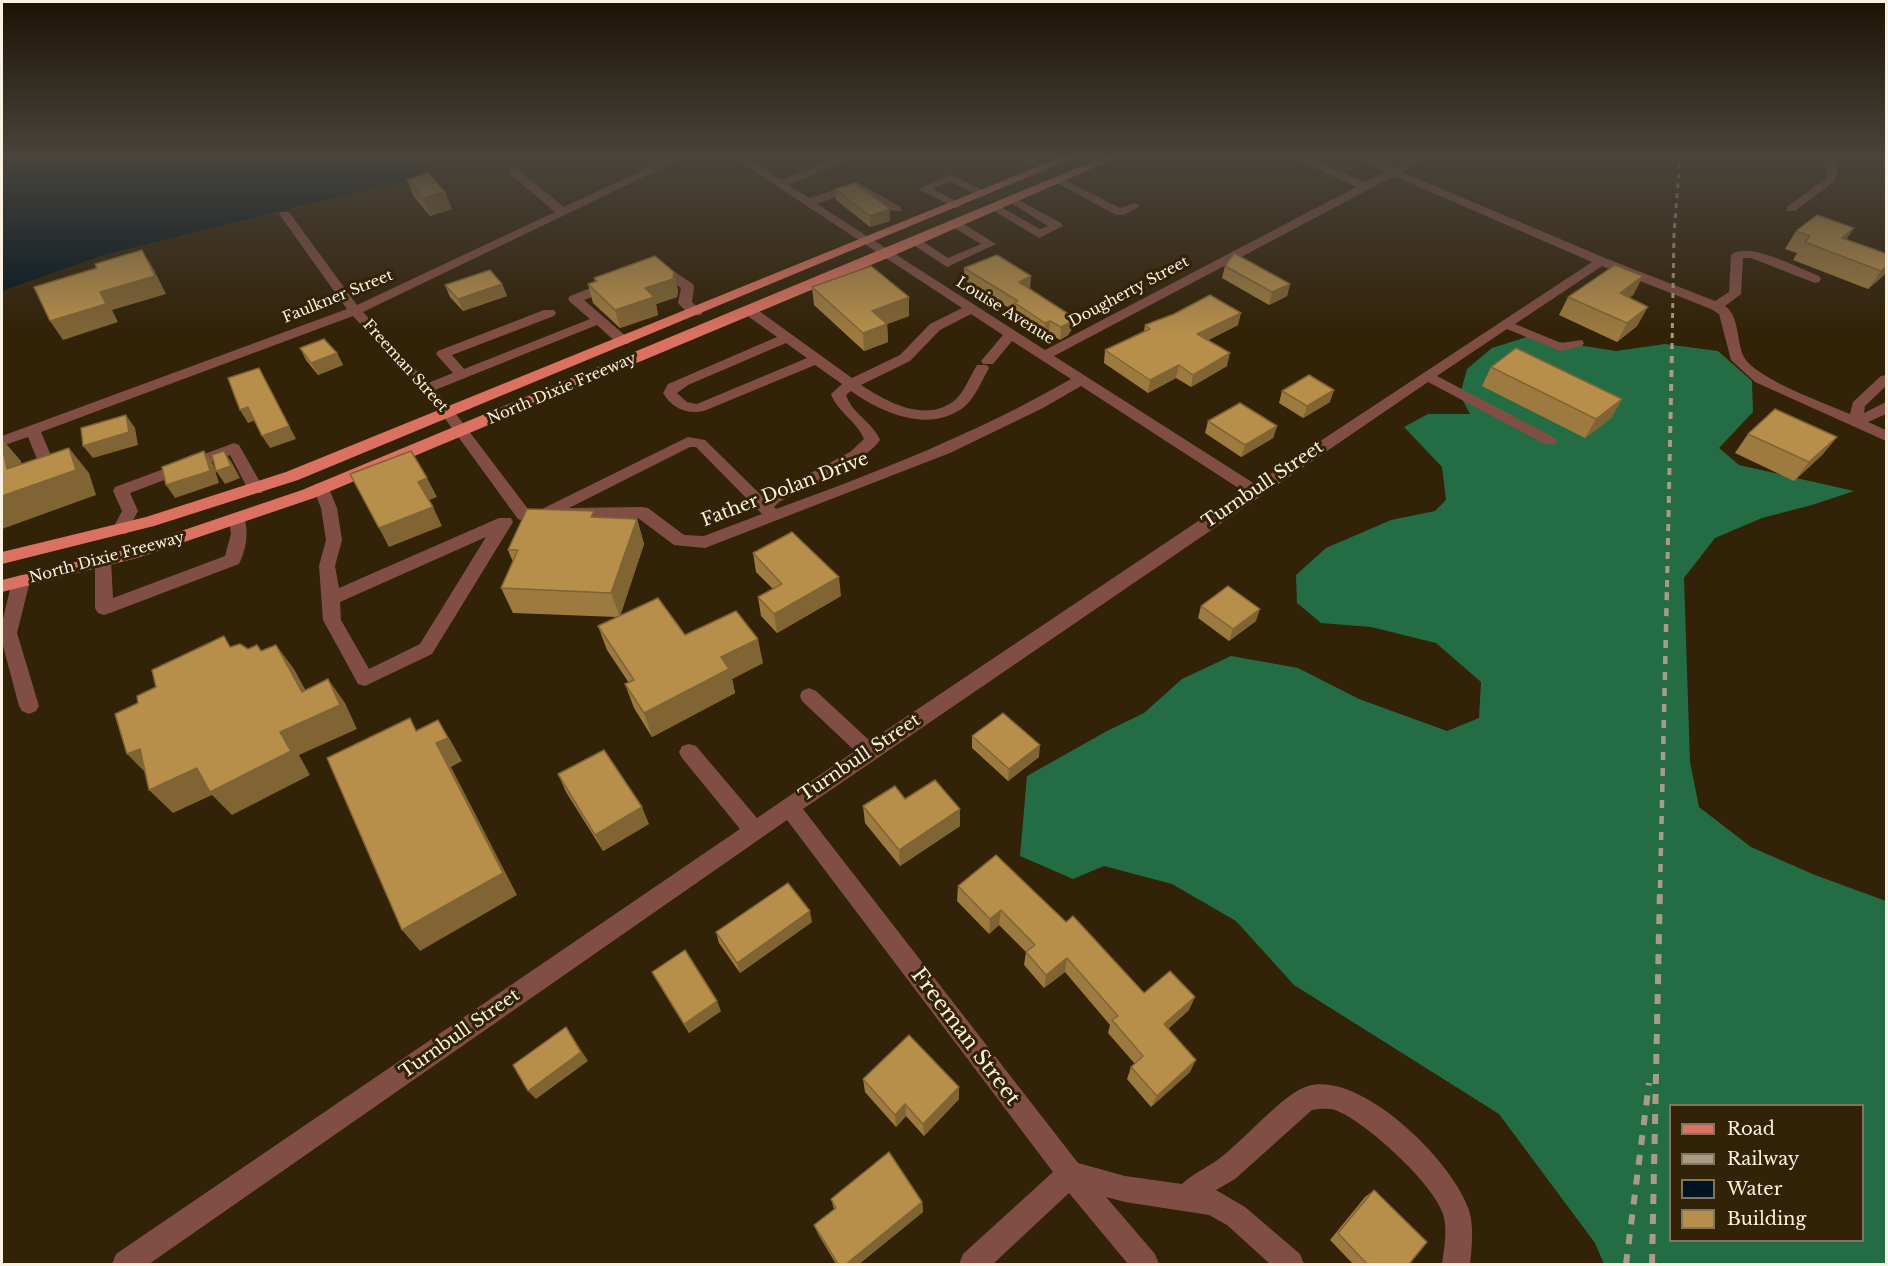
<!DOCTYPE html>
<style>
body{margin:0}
#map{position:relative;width:1888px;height:1266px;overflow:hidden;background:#322207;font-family:"Libre Baskerville",serif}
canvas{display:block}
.frame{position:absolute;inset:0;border:3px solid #fbf1e1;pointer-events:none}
.legend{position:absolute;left:1669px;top:1104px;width:195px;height:138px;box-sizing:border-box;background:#322207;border:2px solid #82755e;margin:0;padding:8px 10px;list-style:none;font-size:18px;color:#fbf1e1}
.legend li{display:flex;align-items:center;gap:12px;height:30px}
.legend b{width:30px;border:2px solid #82755e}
</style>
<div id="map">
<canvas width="1888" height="1266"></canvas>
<div class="frame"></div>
<ul class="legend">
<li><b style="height:8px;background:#db7261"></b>Road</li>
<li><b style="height:8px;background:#a89c87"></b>Railway</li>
<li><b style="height:16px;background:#001521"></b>Water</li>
<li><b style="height:16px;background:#b78f4b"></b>Building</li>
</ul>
</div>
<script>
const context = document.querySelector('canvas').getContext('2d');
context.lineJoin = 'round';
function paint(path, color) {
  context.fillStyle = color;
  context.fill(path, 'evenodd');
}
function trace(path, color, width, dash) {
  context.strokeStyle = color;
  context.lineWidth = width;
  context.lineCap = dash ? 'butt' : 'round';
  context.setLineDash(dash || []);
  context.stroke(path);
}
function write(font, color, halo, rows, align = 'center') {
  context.font = font + ' "Libre Baskerville",serif';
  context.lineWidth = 6;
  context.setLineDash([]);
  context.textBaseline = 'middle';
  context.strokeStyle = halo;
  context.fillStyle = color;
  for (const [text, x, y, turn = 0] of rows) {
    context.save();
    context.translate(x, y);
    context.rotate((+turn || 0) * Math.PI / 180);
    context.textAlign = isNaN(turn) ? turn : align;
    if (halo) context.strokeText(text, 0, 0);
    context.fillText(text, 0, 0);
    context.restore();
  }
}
paint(new Path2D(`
 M1527 337 1616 351 1665 344 1718 351 1752 381 1753 412 1719 448 1739 465 1854 491 1812 505 1762 518 1715 538 1684 578 1690 762 1699 807 1751 847 1815 875 1886 901V1264H1604L1595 1243 1499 1114 1294 985 1236 921 1172 884 1104 866 1073 879 1020 856 1027 776 1107 731 1144 713 1182 679 1231 656 1298 668 1359 699 1447 731 1479 718 1481 682 1436 643 1371 627 1321 623 1297 603 1296 575 1326 548 1391 520 1435 511 1446 500 1442 467 1404 427 1428 414H1470L1460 395 1467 369 1492 348ZM1670 1106H1862V1240H1670Z`), '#246d44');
paint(new Path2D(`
 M2 158H452L406 180 103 255 2 291Z`), '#001521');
paint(new Path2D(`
 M669 158H683L363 312 428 383 453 373 436 354 438 351 544 310H554L556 313 554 316 452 355 464 369 590 319 570 302 568 299 570 296 606 282H616L617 285 616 288 584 300 628 338 630 341 628 344H618L597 325 435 390 453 410 528 509H542L688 437 705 440 764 498 850 452 864 439C857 421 838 413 831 394L842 384 815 365 704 411C687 415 672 408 663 393L668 384 777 337 745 314 743 311 745 308H755L852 378 900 355 930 324 962 308 734 158H747L781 180 838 158H854L788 185 810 198 857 182 901 207V211H893L856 189 817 204 1045 350 1356 187 1293 158H1308L1365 182 1385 172 1356 158H1371L1393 168 1411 158H1425L1402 172 1605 258 1715 301 1729 292 1731 255C1747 240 1801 269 1819 276L1821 279 1819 282 1815 283 1751 258H1743L1741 294 1725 306C1740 316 1736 342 1744 357 1755 378 1826 404 1850 414L1853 402 1881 376 1886 375V386L1865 406 1864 413 1886 402V414L1868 422 1886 430V441L1755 382 1731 360 1719 314 1711 309 1602 266 1515 324 1561 343 1582 340 1584 343 1582 346 1560 351 1507 329 1437 376 1555 438 1558 441 1555 444H1545L1428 382 803 809 1078 1163 1125 1176 1182 1184C1193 1174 1204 1169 1216 1161 1241 1144 1283 1093 1308 1086 1362 1071 1453 1162 1469 1210 1474 1227 1472 1247 1470 1264H1442C1444 1249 1448 1230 1443 1214 1433 1183 1365 1121 1335 1110 1328 1108 1320 1109 1312 1110L1235 1179 1216 1190 1245 1207 1300 1254 1304 1264H1270L1227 1225 1209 1215 1125 1202 1106 1197 1155 1254 1159 1264H1128L1069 1193 993 1264H959L963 1254 1053 1172 787 820 149 1264H112L116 1254 740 829 682 758 679 752 682 746 689 744 696 746 757 818 855 751 802 701 800 696 802 691 809 688 816 691 870 741 1243 491 1081 386 1043 408 950 453 705 548 674 545 638 518 524 521 518 519 443 416 353 316 41 432 60 477 58 481H46L28 437 2 446V436L347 309 279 214 281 212H289L357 305 555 212 509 173V169H517L564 207ZM1394 176 1592 262 1255 484 1054 356ZM971 314 1003 335 981 361 983 364H993L1012 341 1071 379C977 433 878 472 776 509L774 507 779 502C807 487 862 465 880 440 872 421 852 414 846 395L851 391C882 413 929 434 964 407 975 398 982 380 989 368L987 365H977C970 376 964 393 954 401 925 423 887 402 861 385L910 361 940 330ZM786 343 807 358 697 404 687 402 677 393 688 385ZM690 447H696L762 514 704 536 684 535 648 508 642 507 569 508Z
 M1019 158H1033L1050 169 1044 172 1040 171Z
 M1824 158H1835L1838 168 1835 181 1795 211H1787V207L1826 178V168Z
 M950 174 986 192 988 194 982 197 978 196 950 181 933 189 960 203V207L956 208 918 189Z
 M1059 177 1120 208 1134 203 1140 206 1124 215H1116L1055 182 1053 180Z
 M1013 197 1061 223 1063 226 1039 238 989 208 995 205 999 206 1040 229 1048 226 1009 202 1007 200Z
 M957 220 996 244 947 267 909 242 915 238 919 239 948 258 981 244 953 227 951 224Z
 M660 262 693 284 694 287 692 302 703 312 701 315C692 317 684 310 678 303L681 288 650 267Z
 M234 443 239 445 264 489 262 493H250L230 455 130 493 138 511 126 534H114L112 530 122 511 113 491 115 487Z
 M321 483 327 484 337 508 342 540 335 566 339 588 499 518H511L513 522 432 654 365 686 358 684 323 620 319 566 326 540 321 508 313 488 315 484ZM486 537 420 644 369 669 341 620 340 602Z
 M237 514 243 516C250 529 246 551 239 564L110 613 104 615 98 613 95 608V561L97 557H109L111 561 113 598 225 556 231 534 229 520 231 516Z
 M21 575 27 577 30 581 17 633 39 706 36 711 29 714 22 711 19 706 2 642V623L12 581 15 577Z`), '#814e45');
paint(new Path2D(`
 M1059 158H1074L298 480 154 526 2 564V552L146 517 286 472Z
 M1101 158H1116L890 257 314 498 137 558 2 592V580L128 549 302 490Z`), '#db7261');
trace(new Path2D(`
 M1672 348 1674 233 1680 158`), '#a89c87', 3, [5, 5]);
trace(new Path2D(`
 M1667 587 1672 347`), '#a89c87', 4, [7, 7]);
trace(new Path2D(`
 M1660 888 1667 586`), '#a89c87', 4.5, [8, 8]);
trace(new Path2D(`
 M1626 1264 1649 1083
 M1652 1264 1660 886`), '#a89c87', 6, [10, 10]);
paint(new Path2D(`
 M407 180 452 209 430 216 414 197Z
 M835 189 890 221 870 227 836 200Z
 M1796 231 1846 240 1887 254V271L1883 276 1868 289 1793 260 1797 253 1785 249Z
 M1225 266 1290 284 1287 296 1269 305 1222 278Z
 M964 268 1030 289 1073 317 1072 329 1068 335 1060 340 1049 333 1044 335 1014 315V311L964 280Z
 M1643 276 1633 295 1629 298 1637 326 1617 342 1559 315 1568 297Z
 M594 278 678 290 677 297 656 304 658 315 620 328 593 303 588 284 595 282Z
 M502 284 507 296 463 311 450 297 445 285Z
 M812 287 909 316 887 324 888 342 864 351 814 305Z
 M1145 325H1238L1208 340 1227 366 1191 387 1176 378 1148 393 1104 363 1105 350 1144 331Z
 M300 348 337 353 343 365 318 375 306 360Z
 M1491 367 1622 399 1611 418 1585 438 1482 386Z
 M1282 391 1330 402 1303 418 1279 403Z
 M1208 421 1277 426 1273 438 1241 457 1205 433Z
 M1748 434 1837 437 1822 455 1794 481 1735 453Z
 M596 518 637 519 644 544 620 615 685 635 763 663 732 679 735 693 652 737 634 708 625 684 629 683 607 650 598 626 617 617 513 613 501 588 513 562 508 550Z
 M753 553 841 596 777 633 761 616 758 597 773 589 756 572Z
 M1201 606 1256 621 1229 641 1198 618Z
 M972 736 1039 757 1008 781 972 748Z
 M558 774 649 824 603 851 566 792Z
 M905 799 960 826 900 866 865 823 863 806Z
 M958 886 1066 922 1144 993 1189 1010 1168 1029 1190 1072 1151 1107 1127 1079 1131 1067 1135 1064 1108 1033 1110 1025 1065 972 1044 988 1024 965 1026 952 999 925 989 934 957 901Z
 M812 922 740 973 719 943 716 932Z
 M652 972 721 1011 689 1033Z
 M863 1079 959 1087V1099L924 1136 906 1116 896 1127 865 1092Z
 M1374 1190 1409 1264H1353L1330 1240 1365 1197Z
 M831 1199 922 1202 923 1212 859 1264H836L818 1234 814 1225 834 1209Z`), '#9d7b40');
paint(new Path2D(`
 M445 192 452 209 430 216 423 198Z
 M890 209V221L870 227V216Z
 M1854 228 1842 246V238Z
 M142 250 153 268 166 294 112 310 118 322 63 340 50 321 100 292Z
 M1887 266V271L1883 276 1868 289 1881 271Z
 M674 272 678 290 677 297 656 304 658 315 620 328 615 310 645 288Z
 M1031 276 1030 289 1018 294 1019 282Z
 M1643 276 1633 295 1610 311 1620 293Z
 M502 284 507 296 463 311 458 299Z
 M1290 284 1287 296 1269 305 1272 292Z
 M909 297V316L887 324 888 342 864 351 863 333 872 311Z
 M1648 307 1637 326 1617 342 1627 323Z
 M1241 313 1238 325 1195 347 1197 334Z
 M1073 317 1072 329 1068 335 1060 340 1061 327Z
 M1050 321 1049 333 1044 335 1045 323Z
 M337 353 343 365 318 375 311 363Z
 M1230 353 1227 366 1191 387 1193 375Z
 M1179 365 1176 378 1148 393 1150 380Z
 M259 368 296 439 270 448 262 436Z
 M1334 390 1330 402 1303 418 1307 406Z
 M1622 399 1611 418 1585 438 1596 419Z
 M248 407 256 420 248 423 240 410Z
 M126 415 135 428 138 445 93 458 83 446Z
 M1277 426 1273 438 1241 457 1245 445Z
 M1837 437 1822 455 1794 481 1809 462Z
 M2 439 21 461 27 487 69 448 89 473 96 495 2 529V496L7 469 2 445Z
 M204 451 213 464 219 483 175 498 166 485Z
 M224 451 232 463 240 478 225 484 216 471Z
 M427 478 437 497 427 501 418 482Z
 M433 507 442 526 389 547 379 528Z
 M637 519 644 544 620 617 611 593Z
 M839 577 841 596 777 633 774 614Z
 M1260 609 1256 621 1229 641 1233 629Z
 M758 639 763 663 732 679 735 693 652 737 644 713 721 657Z
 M276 645 294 669 319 715 328 679 345 703 357 729 299 755 310 775 232 815 212 795 173 813 149 790 197 768 302 692Z
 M438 720 452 743 462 761 451 767 517 895 420 951 402 930 436 743Z
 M1040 745 1039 757 1008 781 1009 769Z
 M140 749 151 778 127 754Z
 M642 807 649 824 603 851 595 835Z
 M960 809V826L900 866 899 850Z
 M1001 910 999 925 989 934 990 919Z
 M810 911 812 922 740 973 737 963Z
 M1067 958 1065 972 1044 988 1046 975Z
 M1195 997 1189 1010 1158 1037 1164 1024Z
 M717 1001 721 1011 689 1033 684 1024Z
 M566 1027 588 1061 536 1099 528 1091Z
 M1196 1060 1190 1072 1151 1107 1157 1096Z
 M959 1087V1099L924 1136 923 1124Z
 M905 1104 906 1116 896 1127 895 1115Z
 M922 1202 923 1212 859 1264H846Z`), '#806434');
const building = new Path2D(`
 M428 173 445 192 423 198 407 180Z
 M855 183 890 209 870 216 835 189Z
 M1817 215 1854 228 1842 238 1887 254V266L1881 271 1805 242 1810 236 1796 231Z
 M142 250 155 276 100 292 106 304 50 321 34 287 97 268 95 264Z
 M1234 253 1290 284 1272 292 1225 266Z
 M997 255 1031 276 1019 282 1073 317 1069 323 1061 327 1050 321 1045 323 1015 303 1018 301 964 268Z
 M655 256 674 272 673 279 645 288 654 297 615 310 588 284 597 281 594 278Z
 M1615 265 1643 276 1620 293 1648 307 1627 323 1568 297Z
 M871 266 909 297 872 311 887 324 863 333 812 287Z
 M490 270 502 284 458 299 445 285Z
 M1210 295 1241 313 1197 334 1230 353 1193 375 1179 365 1150 380 1105 350 1150 329 1145 325 1174 314Z
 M324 339 337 353 311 363 300 348Z
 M1516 348 1622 399 1596 419 1491 367Z
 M259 368 289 426 262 436 248 407 240 410 228 378Z
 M1309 375 1334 390 1307 406 1282 391Z
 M1240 403 1277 426 1245 445 1208 421Z
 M1775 409 1837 437 1809 462 1748 434Z
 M126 415 129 432 83 446 81 428Z
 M2 445 7 469 69 448 76 470 2 496Z
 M204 451 210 471 166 485 162 467Z
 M224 451 231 466 216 471 212 455Z
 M411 451 427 478 418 482 433 507 379 528 350 474Z
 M527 509 594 511 591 517 637 519 611 593 501 588 518 550H508Z
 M792 532 839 577 774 614 758 597 782 584 753 553Z
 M1228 586 1260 609 1233 629 1201 606Z
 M658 598 685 635 736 611 758 639 721 657 729 669 644 713 625 684 634 680 598 626Z
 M224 636 230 647 240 644 248 649 257 645 261 651 276 645 302 692 328 679 340 705 280 732 291 751 210 792 197 768 149 790 140 749 127 754 115 714 138 703 137 696 156 687 152 670Z
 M1003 713 1040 745 1009 769 972 736Z
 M410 718 416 731 438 720 448 738 436 743 503 873 402 930 327 758Z
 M604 750 642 807 595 835 558 774Z
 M935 780 960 809 899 850 863 806 895 786 905 799Z
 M996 855 1066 922 1073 916 1144 993 1170 971 1195 997 1164 1024 1196 1060 1157 1096 1131 1067 1143 1056 1112 1020 1118 1016 1067 958 1046 975 1026 952 1035 945 1001 910 990 919 958 886Z
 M788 883 810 911 737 963 716 932Z
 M685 950 717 1001 684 1024 652 972Z
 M566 1027 581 1052 528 1091 513 1065Z
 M909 1035 959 1087 923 1124 905 1104 895 1115 863 1079Z
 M889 1152 922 1202 846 1264H838L814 1225 836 1208 831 1199Z
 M1374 1190 1427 1242 1409 1264H1367L1338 1233Z`);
paint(building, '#b78f4b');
trace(building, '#806434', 1.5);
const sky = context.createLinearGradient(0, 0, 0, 335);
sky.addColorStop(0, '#1c1304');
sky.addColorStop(0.47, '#49443c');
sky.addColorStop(1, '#49443c00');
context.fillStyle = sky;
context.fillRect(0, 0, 1888, 335);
write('15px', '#fbf1e1', '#322207', [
 ["Dougherty Street",1129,292,-28],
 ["Faulkner Street",338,297,-22],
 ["Louise Avenue",1005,311,32],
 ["Freeman Street",405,366,48],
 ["North Dixie Freeway",562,389,-23],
 ["North Dixie Freeway",107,558,-15]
]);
write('18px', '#fbf1e1', '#322207', [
 ["Turnbull Street",1263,485,-34],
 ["Father Dolan Drive",785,490,-21],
 ["Turnbull Street",860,758,-34],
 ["Turnbull Street",460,1034,-35]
]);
write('21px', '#fbf1e1', '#322207', [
 ["Freeman Street",965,1037,53]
]);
</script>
